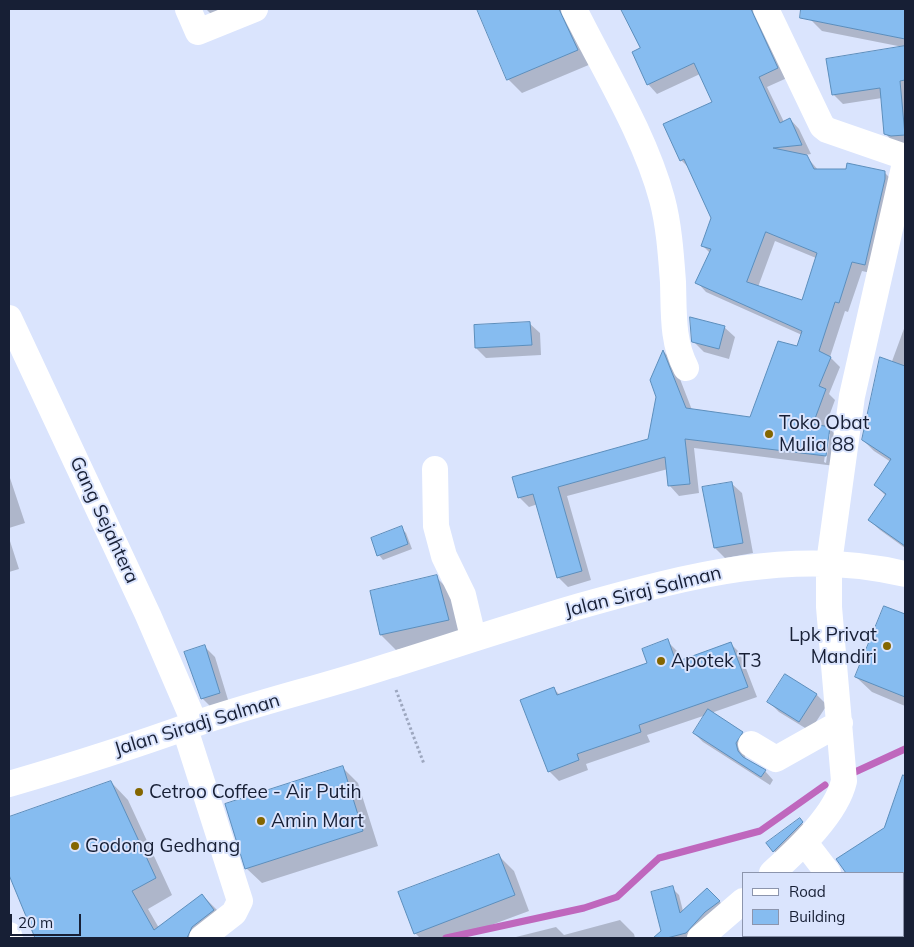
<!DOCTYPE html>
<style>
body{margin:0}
#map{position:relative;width:914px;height:947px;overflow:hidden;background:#dae4fd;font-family:Mulish,sans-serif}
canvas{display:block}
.frame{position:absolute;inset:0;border:10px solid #171f35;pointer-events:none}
.legend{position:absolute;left:742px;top:872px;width:162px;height:65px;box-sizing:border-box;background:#dae4fd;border:1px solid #8c95ad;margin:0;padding:6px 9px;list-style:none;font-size:15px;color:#171f35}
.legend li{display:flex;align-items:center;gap:10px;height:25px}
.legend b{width:25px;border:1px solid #8c95ad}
.scale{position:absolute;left:10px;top:914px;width:71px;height:22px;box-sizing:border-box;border:2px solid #171f35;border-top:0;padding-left:6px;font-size:15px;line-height:18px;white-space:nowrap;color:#171f35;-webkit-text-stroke:4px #dae4fd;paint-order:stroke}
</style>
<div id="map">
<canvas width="914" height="947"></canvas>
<div class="frame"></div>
<ul class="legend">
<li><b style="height:6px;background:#fff"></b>Road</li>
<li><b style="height:14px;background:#86bcf0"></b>Building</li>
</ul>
<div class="scale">20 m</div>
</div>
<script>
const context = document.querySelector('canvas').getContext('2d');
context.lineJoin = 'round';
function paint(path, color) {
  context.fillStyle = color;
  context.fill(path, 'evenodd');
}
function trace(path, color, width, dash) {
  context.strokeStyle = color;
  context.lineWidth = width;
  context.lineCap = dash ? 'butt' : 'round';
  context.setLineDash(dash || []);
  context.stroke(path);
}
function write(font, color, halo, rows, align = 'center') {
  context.font = font + ' Mulish,sans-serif';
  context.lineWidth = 4;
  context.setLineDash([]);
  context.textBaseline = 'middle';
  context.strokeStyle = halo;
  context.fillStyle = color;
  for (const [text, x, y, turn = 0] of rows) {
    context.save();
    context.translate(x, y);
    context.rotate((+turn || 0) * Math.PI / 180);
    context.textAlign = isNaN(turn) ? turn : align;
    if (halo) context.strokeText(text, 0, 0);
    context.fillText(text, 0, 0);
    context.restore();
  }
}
paint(new Path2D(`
 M206 9H234L214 17Z
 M478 9H570L591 64 522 93 508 79Z
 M623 9H761L787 78 767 87 784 122 790 119 799 129 811 154 805 155 819 171 884 172 894 182 875 274 862 271 848 312 845 311 830 357 840 367 829 394 835 400 825 427 829 428 839 438 835 466 694 448 699 493 679 496 670 486 668 469 567 496 591 580 568 587 558 577 538 504 529 507 519 497 649 440 664 352 673 361 692 410 751 418 798 347 802 335 706 292 697 282 710 253 702 245 713 218 690 169 681 160 713 102 700 74 657 94 648 84 641 49ZM775 241 816 258 802 301 758 287ZM828 434H830L826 463 824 462Z
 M812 9H905V146L895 144 885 133 882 98 843 104 833 94 903 47 822 31 810 19Z
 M529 323 540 333 541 355 486 358 476 348Z
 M905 326V548L880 530 869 520 886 496 875 485 891 462 874 451 863 440Z
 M724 327 735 337 729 359 704 352 694 342Z
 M9 475 25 523 9 528Z
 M731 483 742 493 753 553 725 558 715 548 704 488Z
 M401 528 406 533 412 549 383 560 379 555Z
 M9 538 19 569 9 572Z
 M436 577 451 592 463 635 396 650 381 635 371 592Z
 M885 608 905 616V706L872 692 856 677Z
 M667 641 677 651 681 662 731 644 740 653 757 697 711 713 742 733 751 741 744 752 746 760 765 771 773 780 770 785 703 742 694 733 706 715 647 735 650 742 586 764 588 770 559 781 549 771 554 689 560 695 649 663Z
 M205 647 215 657 229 703 212 708 202 698Z
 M786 675 817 695 827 705 810 731 779 712 769 702Z
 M343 768 358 783 378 846 262 883 246 868Z
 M111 782 128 800 172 895 148 909 159 928 202 895 219 912 218 938H36L9 872V818Z
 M898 792 905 795V938L903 936V873H847L838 859 885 829Z
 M799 820 809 830 784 861 774 851Z
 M499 856 514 871 529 911 456 938H420L415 933Z
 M672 888 679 895 683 911 707 889 726 908 694 938H655L662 932Z
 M620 920 634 934 635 938H512L556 927 564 935Z
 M769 936H854L857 938H766Z
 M890 936H899L896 938Z`), '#0003');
trace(new Path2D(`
 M855 772 905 749
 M446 938 584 908 617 897 659 858 760 831 825 785`), '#bf67bd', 7);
const building = new Path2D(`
 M477 9H559L578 50 507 80Z
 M621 9H751L778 68 759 77 780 123 790 118 802 145 773 148 807 155 814 169H846L847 163 885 171V179L865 265 852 262 839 303 835 302 819 351 831 357 819 386 826 389 813 424 830 427 826 456 685 439 690 484 668 486 665 457 558 487 582 571 557 578 533 494 518 498 512 477 648 439 656 397 650 380 663 350 686 408 750 417 778 341 797 346 802 331 695 283 711 249 701 246 711 218 684 159 680 161 663 124 712 102 694 63 647 85 632 52 640 48ZM766 232 817 253 802 300 747 282Z
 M801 9H905V39L800 18Z
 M905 46V80L900 81 905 135 891 136 884 134 880 88 832 95 826 59Z
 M690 317 725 326 719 349 692 342Z
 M530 322 532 345 475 348 474 325Z
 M880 357 905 366V546L868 520 886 494 874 485 891 459 862 440Z
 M732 482 743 543 714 548 702 487Z
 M402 526 408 544 377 556 371 538Z
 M437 575 449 620 380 635 370 591Z
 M884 606 905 614V697L855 677Z
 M668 639 676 662 731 642 748 687 639 725 641 732 577 754 579 760 548 772 520 700 554 687 557 695 647 663 642 649Z
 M205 645 220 693 201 699 184 652Z
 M785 674 817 694 799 722 767 702Z
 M708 709 743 732 736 743 738 751 743 757 766 770 761 777 693 733Z
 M343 766 363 831 245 869 225 804Z
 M903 775 905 776V873H846L836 859 884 828Z
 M111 781 156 878 132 891 154 930 202 894 214 910 192 927 187 938H35L9 875V817Z
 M800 818 803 822 773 852 766 843Z
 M499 854 515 895 414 934 398 892Z
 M673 886 680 913 707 888 720 901 705 912 686 933 667 938H653L661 931 651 892Z`);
paint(building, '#86bcf0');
trace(building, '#5c8ebc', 1);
trace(new Path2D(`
 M396 690 424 764`), '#9da7bf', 3, [2.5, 2.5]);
trace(new Path2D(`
 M188 9 198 32 255 9
 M574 9C604 70 644 133 662 199 669 225 671 255 673 282 674 313 672 341 686 368
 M766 9 822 126 827 130 905 157
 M9 318 148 615 195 724
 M435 469 436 526 444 556 463 595 473 637
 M185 729 240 901 234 913 202 938
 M751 744 776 759 840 723
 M9 784C71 766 134 746 195 724 259 702 324 687 388 666 452 646 515 625 580 606 686 576 796 547 905 574
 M805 843 828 873
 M772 873C797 850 836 815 844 781L829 607V563L852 396 905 163
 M9 935 10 938
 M700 938 743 901
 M867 938 870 936`), '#fff', 26);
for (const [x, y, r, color] of [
 [769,434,5,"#846600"],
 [887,646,5,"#846600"],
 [661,661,5,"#846600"],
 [139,792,5,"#846600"],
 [261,821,5,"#846600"],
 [75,846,5,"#846600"]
]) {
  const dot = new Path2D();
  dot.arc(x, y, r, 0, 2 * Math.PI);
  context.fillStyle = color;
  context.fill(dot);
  trace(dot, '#dae4fd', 2);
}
write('19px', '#171f35', '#dae4fd', [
 ["Toko Obat",779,423],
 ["Mulia 88",779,445],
 ["Lpk Privat",877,635,"right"],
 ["Mandiri",877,657,"right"],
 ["Apotek T3",671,661],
 ["Cetroo Coffee - Air Putih",149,792],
 ["Amin Mart",271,821],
 ["Godong Gedhang",85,846]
], 'left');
write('19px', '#171f35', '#dae4fd', [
 ["Gang Sejahtera",104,520,65],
 ["Jalan Siraj Salman",643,592,-14],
 ["Jalan Siradj Salman",197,725,-17]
]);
</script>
